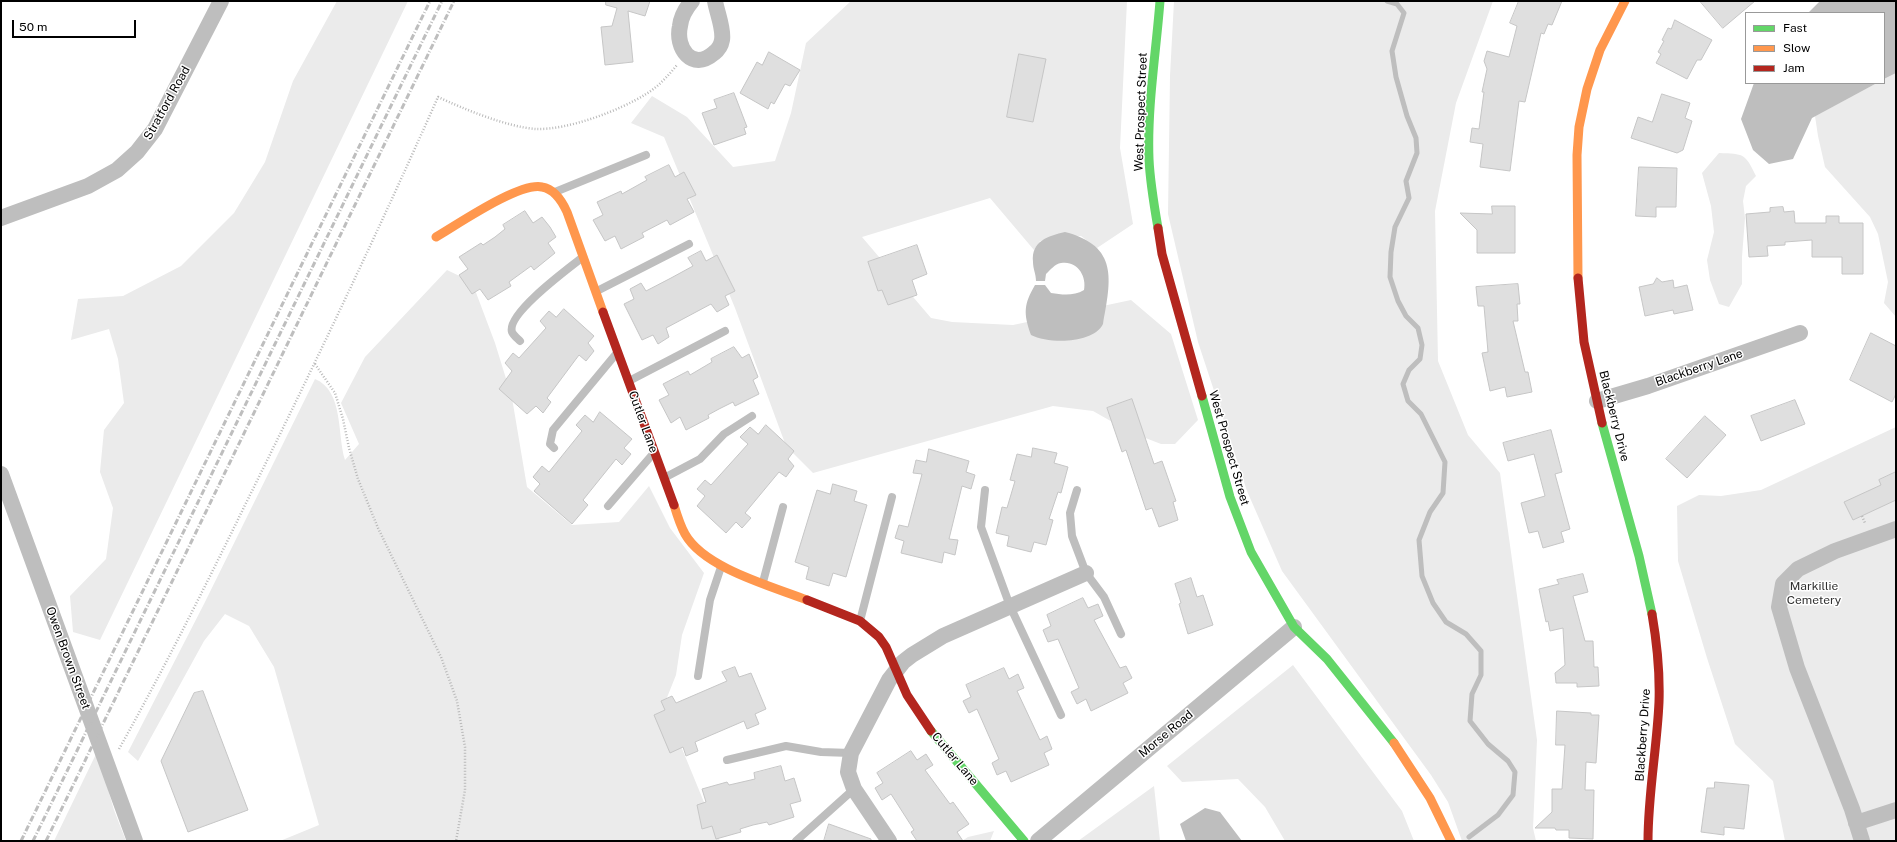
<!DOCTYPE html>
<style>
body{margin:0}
#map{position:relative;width:1897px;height:842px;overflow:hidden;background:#fff;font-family:"Public Sans",sans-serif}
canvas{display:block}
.frame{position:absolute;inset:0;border:2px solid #000;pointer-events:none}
.legend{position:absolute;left:1745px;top:12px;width:140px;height:72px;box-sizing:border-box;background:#fff;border:1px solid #999;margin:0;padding:5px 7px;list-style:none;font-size:12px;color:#000}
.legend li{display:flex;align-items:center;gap:8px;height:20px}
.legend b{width:20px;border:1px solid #999}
.scale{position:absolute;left:12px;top:20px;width:124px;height:18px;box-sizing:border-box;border:2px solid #000;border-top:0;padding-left:5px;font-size:12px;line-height:14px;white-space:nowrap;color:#000;-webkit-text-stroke:3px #fff;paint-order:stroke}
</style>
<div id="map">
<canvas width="1897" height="842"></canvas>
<div class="frame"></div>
<ul class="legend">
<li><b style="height:5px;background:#63d668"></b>Fast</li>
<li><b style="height:5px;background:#ff974d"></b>Slow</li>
<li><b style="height:5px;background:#b3261e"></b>Jam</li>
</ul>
<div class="scale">50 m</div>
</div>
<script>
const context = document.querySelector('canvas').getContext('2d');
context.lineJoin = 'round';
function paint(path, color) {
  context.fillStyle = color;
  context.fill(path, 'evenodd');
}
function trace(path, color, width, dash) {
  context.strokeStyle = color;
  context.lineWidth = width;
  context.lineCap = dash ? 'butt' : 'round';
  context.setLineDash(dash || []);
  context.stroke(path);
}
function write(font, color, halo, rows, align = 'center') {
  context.font = font + ' "Public Sans",sans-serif';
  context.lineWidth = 3;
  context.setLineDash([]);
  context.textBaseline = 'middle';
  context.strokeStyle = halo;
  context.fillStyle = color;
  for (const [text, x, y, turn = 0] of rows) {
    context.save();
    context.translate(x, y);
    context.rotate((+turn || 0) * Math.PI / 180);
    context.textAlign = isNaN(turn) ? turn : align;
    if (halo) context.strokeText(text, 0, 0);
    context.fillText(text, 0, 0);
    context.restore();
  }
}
paint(new Path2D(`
 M337 1H408L100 640 73 632 70 596 106 559 113 508 100 472 104 430 124 403 118 359 109 329 71 340 78 299 123 296 181 266 234 213 265 162 293 81Z
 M851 1H1127L1120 148 1133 224 1097 248 1081 236 1040 241 1034 250 990 198 862 237 931 318 952 322 1013 325 1131 300 1171 334 1198 420 1175 444H1161L1130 432 1093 411 1053 406 813 473 786 446 735 308 664 137 631 123 652 96 687 117 733 167 775 161 791 113 806 43Z
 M1174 1H1493L1456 103 1435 211 1438 361 1468 435 1500 473 1537 740 1533 828 1536 841H1462L1448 802 1431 775 1282 571 1247 491 1198 342 1168 214 1170 76Z
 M1896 73V317L1884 303 1888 282 1878 234 1870 217 1825 167 1818 136 1815 116 1877 83H1884V79Z
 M1719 153C1744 154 1745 153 1756 176L1746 186 1743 201 1745 218 1742 257V284L1729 307 1719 304 1710 280 1707 260 1714 232 1711 206 1702 173Z
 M447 270 472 282 495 343 512 398 527 487 572 525 619 522 649 486 670 528 704 573 682 635 676 675 664 705 720 841H280L319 825 274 667 249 626 225 614 204 641 138 761 128 752 204 604 315 379C344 391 337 435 345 460L359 444 341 403 365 357Z
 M1896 427V841H1785L1773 781 1735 744 1707 658 1678 561 1677 506 1699 495 1721 496 1761 490Z
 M1293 665 1402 811 1414 841H1285L1265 807 1238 779 1182 782 1167 766Z
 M97 752 114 810 126 841H54Z
 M1154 786 1160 841H1078Z
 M994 831 990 841H962L968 837Z`), '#ebebeb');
paint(new Path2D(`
 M1820 1H1896V73L1884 79V13H1808Z
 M1754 83H1877L1812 118 1793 159 1769 164 1753 150 1741 119Z
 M1065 232C1119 246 1111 280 1103 324 1093 344 1049 344 1031 335 1023 313 1024 304 1035 285H1045L1051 293C1063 295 1074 296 1084 290 1087 276 1077 260 1061 263 1055 264 1050 270 1046 274L1045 281H1036C1036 274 1033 269 1033 262 1031 241 1048 236 1065 232Z
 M1205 808 1220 812 1242 841H1186L1180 824Z`), '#bebebe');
trace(new Path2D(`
 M1387 1 1397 4 1404 13 1392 51 1396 77 1407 116 1416 138 1417 153 1406 181 1409 198 1395 227 1391 252 1390 277 1398 301 1406 316 1418 328 1422 345 1420 359 1409 370 1403 384 1408 401 1421 414 1445 462 1443 493 1430 512 1419 540 1422 576 1433 603 1446 622 1466 634 1481 651V675L1472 694 1470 721 1488 744 1508 761 1515 772 1513 795 1498 815 1469 837`), '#bebebe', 5);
const building = new Path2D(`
 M606 1H650L645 16 628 11 633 62 605 65 601 27 612 26 617 8 606 5Z
 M1519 1H1562L1552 25 1548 24 1544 34 1541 33 1525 102 1519 101 1510 171 1480 167 1483 144 1470 142 1472 128 1479 129 1484 92H1482L1487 69 1484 61 1487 51 1509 57 1517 26 1510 23Z
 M1700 1H1755L1723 28Z
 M1675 20 1712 40 1701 60H1697L1687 79 1656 63 1661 54 1658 52 1664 41 1662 40 1668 28 1671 29Z
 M769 52 800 70 790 86 785 84 774 104 771 102 768 109 740 93 757 62 762 65Z
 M1019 54 1046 59 1033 122 1007 117Z
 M734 93 747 127 744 128 746 134 714 145 702 113 717 108 714 100Z
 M1662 94 1690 103 1685 118 1692 121 1683 150 1677 153 1631 138 1638 117 1652 122Z
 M669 165 675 177 684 172 696 195 687 199 694 212 670 225 667 220 642 233 644 237 621 249 615 236 605 241 593 220 603 215 597 202 621 191 622 194 647 180 645 177Z
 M1639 167 1677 168 1676 207H1656V217L1636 216Z
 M1492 206H1515V253H1477V230L1460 213 1492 214Z
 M1783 207 1784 212 1794 211 1795 223H1826V216H1839V223H1863V274H1842V257H1812V240L1785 242V245L1767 246 1768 256 1749 257 1746 214 1770 212V208Z
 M525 211 533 223 542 217 550 227 556 237 548 243 555 253 534 270 531 266 509 282 511 286 488 300 480 289 472 294 459 275 468 269 459 257 481 243 483 245 495 237 505 229 503 225Z
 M917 245 927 274 912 280 917 295 888 305 882 290 878 291 868 262Z
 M701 251 706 261 717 255 735 291 725 296 729 305 717 312 711 304 666 328 669 337 658 344 653 335 642 340 624 304 634 299 630 289 641 283 646 291 671 278 693 266 688 258Z
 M1657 278 1662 282 1673 280 1674 288 1687 285 1693 310 1674 314 1673 310 1645 316 1639 287 1653 284Z
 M1518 284 1520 304H1517L1518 321H1513L1525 372H1528L1532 392 1507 397 1505 387 1490 391 1482 353 1488 352 1484 306H1478L1476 287Z
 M564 309 594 336 588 343 594 351 586 361 579 355 547 398 551 402 543 413 536 406 527 414 499 389 512 371 505 363 513 353 519 358 546 328 540 321 549 311 556 317Z
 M1871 333 1896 346V394L1892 402 1850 380Z
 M734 347 742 358 749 354 758 377 753 380 759 394 735 406 733 402 719 409 708 415 709 418 686 430 680 417 671 423 659 400 669 395 663 384 688 371 690 375 712 362 711 359Z
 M1132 399 1154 464 1162 461 1176 501 1173 502 1178 520 1159 527 1152 508 1146 510 1126 450 1122 452 1107 408Z
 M1795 400 1805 424 1761 441 1751 416Z
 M600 412 632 439 624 448 631 454 622 465 616 459 583 500 588 505 572 524 534 491 540 484 533 477 542 466 549 472 582 431 576 425 585 415 593 422Z
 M1705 416 1726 435 1687 478 1666 459Z
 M766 425 794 451 788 459 794 466 786 477 779 472 745 513 751 518 742 528 736 522 726 533 697 506 705 496 697 489 705 480 711 485 748 444 740 437 750 427 758 434Z
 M1551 430 1562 472 1555 474 1570 529 1561 532 1564 542 1543 548 1538 531 1529 533 1521 503 1545 496 1534 454 1508 461 1503 443Z
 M1033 448 1057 453 1054 463 1068 467 1061 493 1058 492 1049 519 1053 520 1046 545 1034 542 1031 552 1007 546 1009 536 996 533 1002 507 1007 508 1015 481 1010 480 1017 454 1031 457Z
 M929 449 969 461 966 472 975 475 971 489 962 486 949 539 958 540 955 555 944 552 942 563 901 553 904 541 895 538 899 525 908 527 922 474 913 473 916 460 926 462Z
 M1896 472V500L1853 520 1844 502 1881 485 1879 480Z
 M833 484 857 491 854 501 867 505 846 577 833 573 829 586 806 579 809 567 795 562 817 490 830 494Z
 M1583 574 1588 592 1573 596 1585 641H1593L1594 667H1598L1599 686 1577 687V683H1556L1555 673 1565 665 1563 628 1550 631 1548 621 1546 622 1539 589 1559 584 1557 580Z
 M1191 578 1197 597 1203 595 1213 625 1188 634 1179 604 1181 603 1175 584Z
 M1083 598 1088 608 1098 604 1103 616 1094 620 1120 668 1126 666 1132 678 1123 683 1128 693 1091 711 1086 699 1077 704 1071 692 1079 688 1058 639 1048 642 1043 630 1051 626 1047 615Z
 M735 667 739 677 751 673 766 709 755 714 759 724 747 729 744 721 695 742 698 751 686 756 683 747 670 753 654 715 665 710 661 701 672 696 676 703 727 681 722 672Z
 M1004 668 1009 679 1018 674 1024 688 1017 691 1040 740 1047 736 1052 749 1044 753 1049 765 1011 782 1006 771 997 775 992 763 999 759 977 709 969 713 963 701 971 697 966 685Z
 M203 691 248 810 188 832 161 761 194 693Z
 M1557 711 1591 713V715H1599L1596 763 1586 762 1585 790H1594L1593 839 1569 838V830H1556L1555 828H1535L1552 812V789H1562L1565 745H1556Z
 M911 751 917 760 926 754 933 765 925 770 950 804 953 802 969 824 957 832 963 841H917L911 832 914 830 891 794 882 800 875 788 883 783 877 773Z
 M781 766 785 781 794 778 801 801 790 804 794 817 769 825 767 822 753 825 740 829 741 832 716 839 712 826 702 829 697 805 706 802 702 789 727 782 729 785 755 779 754 773Z
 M1715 782 1749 785 1744 829 1724 827V835L1701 832 1707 788H1714Z
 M829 824 871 839V841H824Z`);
paint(building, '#dfdfdf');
trace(building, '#c6c6c6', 1);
trace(new Path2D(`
 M315 364 335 393 343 419 349 448 358 479 378 528 441 657 457 701 465 747V790L456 841
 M1862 516 1865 523
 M119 749C165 667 207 583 248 499 314 366 378 232 438 97 464 109 507 127 536 129 568 130 619 111 646 94 658 87 668 76 677 65`), '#b9b9b9', 2.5, [1, 2]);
trace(new Path2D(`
 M555 192 646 155
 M597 291 689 244
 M520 341C518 339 513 335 512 332 506 314 569 268 583 257
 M629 381 725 331
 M554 448 550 444 553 430 616 354
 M664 478 700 459 724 434 752 416
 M985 490 981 527 1010 606 1061 715
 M1077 490 1070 513 1072 536 1086 573 1104 597 1121 634
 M608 506 652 455
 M763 582 783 507
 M860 621 892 497
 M698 676 710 600 721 567
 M727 760 786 746 821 752 851 753
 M796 841 854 789`), '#bebebe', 8);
trace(new Path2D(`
 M692 1C686 8 681 17 680 26 675 48 692 72 714 53 718 50 721 46 722 40 724 29 717 13 715 1
 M1 218 88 186 117 170 137 152 155 129 221 1
 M1597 401 1648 386 1800 333
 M1 474 135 841
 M1856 823 1896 810
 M889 841 854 789 848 772 851 753 889 680 903 662 912 655 943 636 1086 573
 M1038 841 1294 627
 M1862 841 1852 809 1797 668 1779 607 1783 584 1798 569 1835 551 1896 529`), '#bebebe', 16);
trace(new Path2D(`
 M1158 228C1154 205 1150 182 1149 159 1147 107 1156 53 1160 1
 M1202 396 1230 497 1251 552 1294 627 1327 659 1394 743
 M1602 423 1639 556 1652 614
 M931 731 1024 841`), '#63d668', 9);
trace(new Path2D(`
 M436 237C457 225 519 182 542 187 554 189 562 201 567 212L603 312
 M1578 278 1577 155 1579 127 1587 89 1600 50 1625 1
 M674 505C677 515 680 525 685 534 704 568 771 586 807 600
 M1394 743 1430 798 1451 841`), '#ff974d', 9);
trace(new Path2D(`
 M1158 228 1162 254 1202 396
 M1578 278 1584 342 1602 423
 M603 312 674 505
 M807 600 860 621 879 637 886 647 907 695 931 731
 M1648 841C1648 794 1657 748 1659 702 1660 672 1657 643 1652 614`), '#b3261e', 9);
trace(new Path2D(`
 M21 841 430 1
 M33 841 442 1
 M46 841 454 1`), '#bebebe', 3, [6, 2, 1, 2]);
write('12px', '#000', '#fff', [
 ["Stratford Road",167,103,-61],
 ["West Prospect Street",1141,112,-88],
 ["Blackberry Lane",1699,368,-19],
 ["Blackberry Drive",1614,416,76],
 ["Cutler Lane",643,422,70],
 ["West Prospect Street",1229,448,74],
 ["Owen Brown Street",68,658,70],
 ["Morse Road",1166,734,-40],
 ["Blackberry Drive",1643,735,-86],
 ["Cutler Lane",955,759,50]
]);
write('12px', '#323232', '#fff', [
 ["Markillie",1814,586],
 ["Cemetery",1814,600]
]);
</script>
